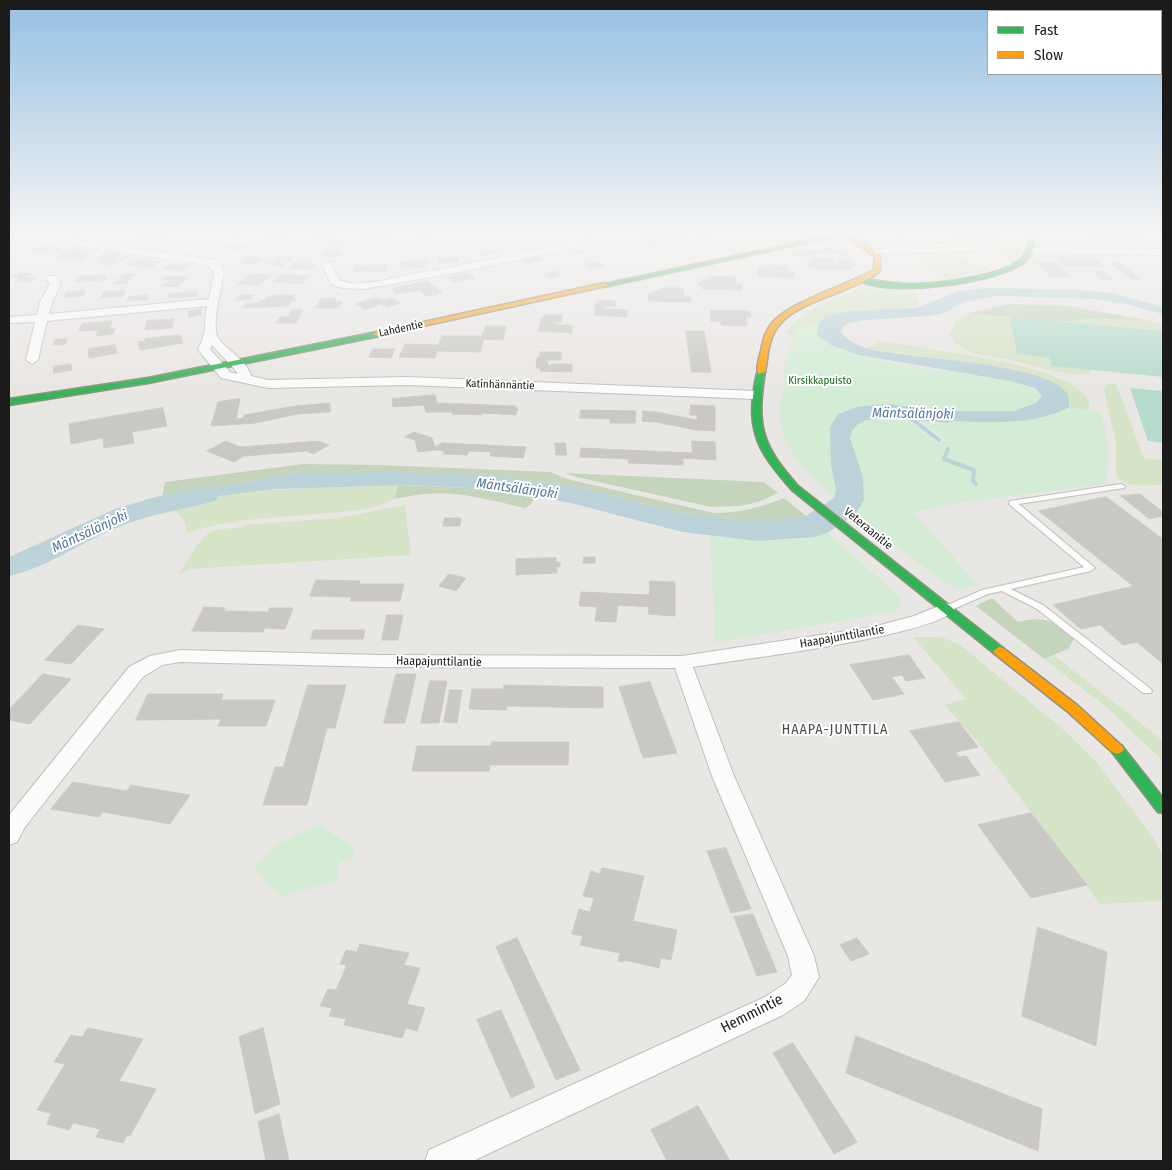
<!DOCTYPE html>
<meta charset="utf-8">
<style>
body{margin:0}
#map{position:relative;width:1172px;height:1170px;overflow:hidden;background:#e9e7e4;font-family:"Fira Sans Condensed",sans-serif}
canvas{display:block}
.frame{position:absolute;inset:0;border:10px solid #1b1b1b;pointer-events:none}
.legend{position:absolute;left:987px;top:10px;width:175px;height:65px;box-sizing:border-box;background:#fff;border:1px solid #a4a4a4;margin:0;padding:6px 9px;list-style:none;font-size:15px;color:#1b1b1b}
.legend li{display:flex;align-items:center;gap:10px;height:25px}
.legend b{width:25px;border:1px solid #a4a4a4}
</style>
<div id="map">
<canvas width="1172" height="1170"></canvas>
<div class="frame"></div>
<ul class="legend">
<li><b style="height:6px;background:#30b455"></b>Fast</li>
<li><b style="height:6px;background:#ff9f0a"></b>Slow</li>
</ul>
</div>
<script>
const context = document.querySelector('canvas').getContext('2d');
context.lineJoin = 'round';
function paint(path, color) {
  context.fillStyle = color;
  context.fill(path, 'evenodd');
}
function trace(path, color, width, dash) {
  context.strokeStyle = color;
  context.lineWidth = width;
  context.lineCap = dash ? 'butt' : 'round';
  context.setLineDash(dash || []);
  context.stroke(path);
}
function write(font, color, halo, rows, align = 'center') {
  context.font = font + ' "Fira Sans Condensed",sans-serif';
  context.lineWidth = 4;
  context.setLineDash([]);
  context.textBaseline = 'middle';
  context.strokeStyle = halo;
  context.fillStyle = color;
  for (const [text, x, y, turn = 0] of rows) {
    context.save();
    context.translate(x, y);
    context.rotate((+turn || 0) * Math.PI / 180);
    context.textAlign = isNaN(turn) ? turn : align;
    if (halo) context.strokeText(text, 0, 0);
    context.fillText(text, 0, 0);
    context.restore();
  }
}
paint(new Path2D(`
 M1011 249 1019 250 1020 254 1015 259 987 252 953 255 965 262 991 270 943 280 930 272 914 254Z
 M863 288 914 291 920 304 897 310 851 311 831 345 848 351 786 334C799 309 838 298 863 288Z
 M968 313 1010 317 1017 354 1050 358 1052 366 1091 369 1089 375 1062 373 1007 359 975 354 953 342 955 340 949 336 957 319Z
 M1087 319 1146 320 1163 324V331L1059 322Z
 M878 342H889C923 350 1085 365 1089 404 1090 413 1082 420 1076 426L1046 380 1010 369 867 348Z
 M1110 384H1116L1144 458 1163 460V485C1147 485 1127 489 1116 476V444L1104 389 1106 385Z
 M398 485 395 499C371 511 343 512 316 514 272 518 228 519 186 533 187 517 179 515 167 507 243 486 321 489 398 485Z
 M405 505 411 555 190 569 178 575 197 545 207 534 214 530 243 527 244 525 338 518Z
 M913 637H940L959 644 1064 730 1098 764 1154 838 1163 857V901L1100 904 982 747 944 705 966 699Z
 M1055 656 1163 741V761L1105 706 1044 659Z`), '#d5e3c6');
paint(new Path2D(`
 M1010 304 1070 306 1146 320 1087 319 1059 322 968 313Z
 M303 464 379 465 550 472 567 479 714 513C739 513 761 507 784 498L806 516 777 520H741L681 513 578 487 487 475 297 473 162 497 165 482Z
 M564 473 764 482 778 493 758 502 740 506 711 507 577 477Z
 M398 485 470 488 536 497 530 505 525 508C474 497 448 487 395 499Z
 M992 598 1018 622C1042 615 1058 621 1074 639L1068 649 1044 659 976 606Z`), '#c5d5bc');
paint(new Path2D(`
 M819 323 817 335C856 363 927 368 975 375 997 379 1027 379 1042 396L1036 403 1014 411H943L915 406 857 407 831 465 836 489 834 498C809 475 780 450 780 413 780 404 782 395 783 386 784 365 787 346 798 328Z
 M1069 407 1101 412 1108 440 1107 484 965 502 913 512 978 585 958 590 941 580 855 515 858 511 850 438C855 414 887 417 907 418L937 443 947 441 919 420 947 423 953 421C988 423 1038 425 1069 407Z
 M827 533 897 594C902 601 903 604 897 611L715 643 710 535C749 540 790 545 827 533Z
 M319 824 353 847 354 857 339 863 337 881 282 896 265 881 255 867 275 845Z`), '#d4ecd5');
paint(new Path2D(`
 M1010 317 1163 331V377L1052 366 1050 358 1017 354Z
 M1130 388 1163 391V443L1148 441Z`), '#b4dbcb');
paint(new Path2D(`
 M986 288 1080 290 1113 293 1163 307V314L1125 304 1094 299 999 296 964 302 945 313 929 316 865 320 848 323 843 327 841 332C847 340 856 345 866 348 906 359 1043 362 1066 392 1069 396 1069 402 1069 407 1038 425 988 423 953 421L947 423 895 418 867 420 858 424 852 431 850 438 863 477 864 500 855 515 827 533 814 537 758 541 682 532 571 503 521 494 470 488 408 485 276 489 194 499 167 507 162 497 297 473 400 472 487 475 578 487 681 513 741 520H777L806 516 834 498 836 489 831 465 830 427 838 414 857 407 887 404 943 411H1014L1036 403 1042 396 1035 388 1010 381 859 355 831 345 817 335 819 323 826 316 851 311 917 308 958 291Z`), '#bbd2d9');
trace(new Path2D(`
 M908 416 939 440
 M948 449 944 459 974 470 973 481 976 484`), '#bbd2d9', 4);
paint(new Path2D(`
 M206 487 215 489 219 495 215 501C180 510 145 515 111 530 77 545 46 568 9 576V557L115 509 159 496Z`), '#bbd2d9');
const building = new Path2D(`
 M147 233H148L169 236 148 244 133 242 139 239 135 238Z
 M182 233H209L201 237Z
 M228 233H261L254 237 243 235 238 238 230 237 235 234Z
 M282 233H299L300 234 274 241 266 237Z
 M422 233H436L437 235H430L431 239 418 240 417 235H422Z
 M690 233H731L733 237 693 238Z
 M1066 233H1138L1147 242 1098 241 1101 244H1093L1087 236H1069Z
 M983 234 999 240 971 247 955 241Z
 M317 236 325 237 313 247 300 246 309 239H313Z
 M684 237 689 245 648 247 644 239Z
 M389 238V245L362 244V239Z
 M331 239H342L340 241H347L345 243H347L341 249 325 248 331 243H327Z
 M457 239 458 246 450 247 449 240Z
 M232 243 251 246 242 251 222 248Z
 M42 246H48L62 249 51 254 31 251Z
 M78 248 81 249 77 251H97L79 260 58 257Z
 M829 248 848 253 844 255 829 252 797 257 792 254Z
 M499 249 503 252 484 256 480 254Z
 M581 249 585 252 569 255 565 252Z
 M325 252 342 253 337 257 321 256Z
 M105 253H112L130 256 111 265 97 263 102 260 93 259Z
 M251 256 264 258 253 265 240 263Z
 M279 256 293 258 282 266 268 265Z
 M540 257 544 259 528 263 524 260Z
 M1057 257H1093L1103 266H1065L1057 260H1060Z
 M439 258H458V262L439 263Z
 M811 258H832L834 263H839L838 260 853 261 856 266 849 265 851 269H815L814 267H809L807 262H813Z
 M138 259 160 262 149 268 126 264Z
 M425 261 427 267 402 269 400 262Z
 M597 262 604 266 590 269 583 265Z
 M173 263 189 266 180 271 163 268Z
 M295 263 315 264 310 269 289 268Z
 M1037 263H1056L1071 277H1051Z
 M1111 263H1121L1141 279 1132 280Z
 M387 265V271L354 272 355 266Z
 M768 265 788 266 789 272H794V278L758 276V269L768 267Z
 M555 271 562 275 548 278 542 274Z
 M1093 271H1103L1113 279 1102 280Z
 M19 273 32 274 27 277 35 278 30 282 15 281 20 278 12 277Z
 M252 273 272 275 259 285 238 284Z
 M469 273 475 278 453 282 447 277Z
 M124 274H135L126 284H114Z
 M282 274 310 276 302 284 273 282Z
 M106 275 104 277H108L104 280 74 282 81 276Z
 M167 276 189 277 178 287 162 286 172 280 163 279Z
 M708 276 735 277 736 283 742 284V290L702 289V285H698V282H702V279H708Z
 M428 281 442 293 426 296 419 290 397 294 391 289Z
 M662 288H683L684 296H690L691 302 648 301 649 293H654V291L662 290Z
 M85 290 83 296 64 298 66 292Z
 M125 290 124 296 101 298 103 292Z
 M196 291V296L168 298 169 295Z
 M148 295 147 300 127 301 129 297Z
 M240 295H254L250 300H236Z
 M274 295H295L293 298H296L295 301H291L287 306 243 308 246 303H258L261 300H265L268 297Z
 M322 298H336L335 302H342L339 308H316Z
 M376 298 385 300 391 298 400 303 387 307 381 304 365 310 356 304Z
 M598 300 615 301V306H604V309L627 310V317L595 315V303H598Z
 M201 309V315L189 317 188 311Z
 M292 310H303L296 323H276L280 317H288Z
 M711 310 750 311 751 317H746L747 326 721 325V321H711Z
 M544 315H562V322H556L555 325H572V333L539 331 541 318H544Z
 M174 319 172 328 145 330 147 321Z
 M112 321 110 329 115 328 113 334 96 336 98 330 79 331 82 324Z
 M486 326H506L503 340 484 339 480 352 437 351 435 358 399 357 405 344 438 345 442 336H482Z
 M686 331H704L711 372H692Z
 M180 335 183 343 140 350 138 342 146 341 145 339Z
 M56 339H67L65 344 53 345Z
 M115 345 117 353 89 358 88 349Z
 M373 349H395L391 358 369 357Z
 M540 352H561V360H548V366H550L551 364H572V372L540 371V368H536L537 357H540Z
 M71 364 72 370 54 373 53 367Z
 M435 395 437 403 516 406 515 408H518L516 415 482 413 481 415 452 414 453 412H426L424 405 393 407 392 399Z
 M240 399 236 419 243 418 244 415 295 406 330 403V412L297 414 255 423 211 426 218 402Z
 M691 405 715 406V431L696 430 656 422 642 421 643 411 656 412 697 420V415H690Z
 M163 408 167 426 132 432 134 443 104 448 103 438 71 444 69 424Z
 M581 410 636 411 635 423H610V419L580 418Z
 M414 432 432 438 435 447 442 443 526 447 523 458 490 456 491 452 469 451 467 455 443 454 445 451 436 450 418 452 415 440 405 437Z
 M226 441 240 447 318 441 329 445 313 454 307 451 244 456 234 462 207 451Z
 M692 441 715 442 716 460 683 458V465L628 463 629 459 580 457 581 448 692 453Z
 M555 443H565L567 455H556Z
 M1140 494 1163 512V516L1149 519 1121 496Z
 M1106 497 1163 539V664L1137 642 1123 645 1100 625 1081 629 1053 605 1133 586 1039 511Z
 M445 518H461L460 526H443Z
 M584 557H595V563H583Z
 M556 558V562H560V567H557V573L516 575V559Z
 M449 574 466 578 456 591 439 586Z
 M316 580 360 581 359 584H404L400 601H350L351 597 310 596Z
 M650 581 675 582V616L648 614 649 607 618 605 616 622 595 621 597 607 579 606 581 592 649 595Z
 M204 607 225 608 223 611 268 612 270 608H293L285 629 265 628 263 632 192 631Z
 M387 615H403L398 640H382Z
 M78 625 104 629 71 664 45 660Z
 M314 630H365L363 639H311Z
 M909 655 925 678 906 681 902 675 892 677 904 694 873 700 850 665Z
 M43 674 71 679 30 724 9 720V710Z
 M396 674H416L405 723H384Z
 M430 681H447L439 723H421Z
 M650 682 677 753 643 758 619 687Z
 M308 685H346L335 728H327L307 805H263L275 767H283Z
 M504 685 603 687V708L507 706 506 710 469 709 472 689H504Z
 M450 690H462L457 723 444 722Z
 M148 694H223L221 700H275L266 726H218L221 719 136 720Z
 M959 722 978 747 956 752 959 757 966 756 980 775 945 782 910 731Z
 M492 742H569L568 765H490L489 771H412L417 746H491Z
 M73 782 127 791 131 785 190 795 170 824 103 812 99 817 51 809Z
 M1031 813 1087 885 1031 898 978 825Z
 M726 848 751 909 731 913 707 851Z
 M602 868 644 876 633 921 677 930 671 960 661 958 659 968 624 960 623 962 618 961 620 953 580 945 583 936 572 934 579 909 590 912 594 898 583 896 591 871 600 874Z
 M753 914 777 972 757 976 734 917Z
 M1038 927 1107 952 1096 1046 1022 1016Z
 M517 938 580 1070 556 1080 496 947Z
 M857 938 869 954 851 961 840 945Z
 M360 944 409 953 404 965 420 968 407 1004 425 1008 417 1031 406 1028 402 1038 344 1025 346 1019 329 1016 332 1008 320 1006 328 989 336 990 347 965 340 964 346 950 357 952Z
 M501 1010 535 1087 511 1098 477 1020Z
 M88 1028 143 1039 119 1081 156 1089 130 1136 127 1135 123 1143 96 1137 100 1129 73 1123 69 1130 47 1124 51 1113 37 1110 65 1064 54 1062 71 1035 82 1037Z
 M263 1028 280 1104 255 1114 239 1037Z
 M856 1036 1042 1109 1038 1151 846 1073Z
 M793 1043 857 1142 834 1154 773 1053Z
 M698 1106 730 1161H667L651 1130Z
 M279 1114 289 1161H266L258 1122Z`);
paint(building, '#cac8c5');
trace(building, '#ccc9c6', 1);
const lane = new Path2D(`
 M914 233H921L900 239 897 241 944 240 972 233H979L944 242 896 244 894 243 897 241 895 240 896 237Z
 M1030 233H1065L1066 234 1064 235H1030Z
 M1110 240H1114L1125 251V253H1121L1110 242Z
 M1133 241H1137L1148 251V253H1144L1133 243Z
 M1030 244 1033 246 1032 247 918 253 902 251 873 254 870 252 873 250 902 247 918 249Z
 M1121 484 1125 486 1124 488 1019 504 1095 568 1091 571 1011 589 1043 605 1151 689 1152 691 1151 693H1143L1037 609 1002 591 988 594 949 611H943L941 609 943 607 982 590 1084 567 1010 505 1009 503 1010 501Z`);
const street = new Path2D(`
 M9 233H30L214 260 221 265 224 272C222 286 211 327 218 338 228 351 247 360 251 376L268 380 407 377 756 391 763 395 756 399 407 385 268 388 221 378 200 352 198 349C207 334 204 323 207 306L47 321 38 360 32 364 26 360 35 322 9 323V317L37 315 40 302 50 284 46 278 47 276H55L61 284 52 302 49 314 209 299 214 272 207 265 11 236ZM212 345 237 372V374L230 372 210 349Z
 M603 233H616L596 243 460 272 364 289 342 288 331 284 322 265 327 262 331 263 339 280C360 289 390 278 412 274 472 264 533 250 593 238Z
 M1133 233 1163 234V240H1142Z
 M1030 248 1163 249V255L1026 253 1025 251Z
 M946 603 952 605 955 609C937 636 735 660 693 667L734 776 814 956 819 977 804 1001 783 1015 473 1161H425L429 1150 765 997 786 983 792 975 788 956 712 776 675 668 380 667 180 662 162 665 143 677 25 827 17 842 9 845V815L129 667 150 656 180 650 380 655 682 656 873 627 914 616Z`);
const fast = new Path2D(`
 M841 233H852L604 287 600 285Z
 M1029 233H1035C1034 243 1034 254 1026 261 1002 283 886 298 859 280L862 278C876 281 890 283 904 284 931 285 1002 277 1022 258 1028 252 1028 241 1029 233Z
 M377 332H380V336L148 383 9 405V399L148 378Z
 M758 370 765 372C756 427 762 445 798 486L1003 648 1005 651 1003 654H995L792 490C765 460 748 438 753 397 754 388 755 378 758 370Z
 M1117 744 1122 746 1163 798V813L1158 812 1112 752 1110 749 1112 746Z`);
const slow = new Path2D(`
 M841 233H848L880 255V271C856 292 793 301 777 328 768 340 768 357 765 372L758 374C756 367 759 358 761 351 763 341 765 331 772 323 788 303 848 284 874 270L875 257Z
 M604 283 608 285 606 286 377 336 373 334 377 332Z
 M999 647 1003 648 1077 705 1122 746 1124 749 1122 752 1117 754 1112 752 1067 711 995 654 993 651Z`);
trace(lane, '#bfbebc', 2);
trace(street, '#bfbebc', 2);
trace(fast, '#8f907f', 3);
trace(slow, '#8f907f', 3);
paint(lane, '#fcfbfb');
paint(street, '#fcfbfb');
paint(fast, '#30b455');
paint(slow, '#ff9f0a');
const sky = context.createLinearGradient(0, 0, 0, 397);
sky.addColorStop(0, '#96c0e2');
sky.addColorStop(0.59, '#f5f4f3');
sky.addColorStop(1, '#f5f4f300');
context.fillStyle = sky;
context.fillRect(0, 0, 1172, 397);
write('11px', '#1b1b1b', '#fff', [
 ["Lahdentie",401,329,-12],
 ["Katinhännäntie",500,385,2]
]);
write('11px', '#186a21', '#fff', [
 ["Kirsikkapuisto",820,381]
]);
write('12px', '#1b1b1b', '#fff', [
 ["Veteraanitie",868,529,39],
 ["Haapajunttilantie",842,637,-10],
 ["Haapajunttilantie",439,662,1]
]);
write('italic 14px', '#54779e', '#fff', [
 ["Mäntsälänjoki",913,414,1],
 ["Mäntsälänjoki",517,489,8],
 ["Mäntsälänjoki",90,532,-25]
]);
context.letterSpacing = '1px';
write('14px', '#4e4e4e', '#fff', [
 ["HAAPA-JUNTTILA",835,730]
]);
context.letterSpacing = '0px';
write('15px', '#1b1b1b', '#fff', [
 ["Hemmintie",752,1014,-27]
]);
</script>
